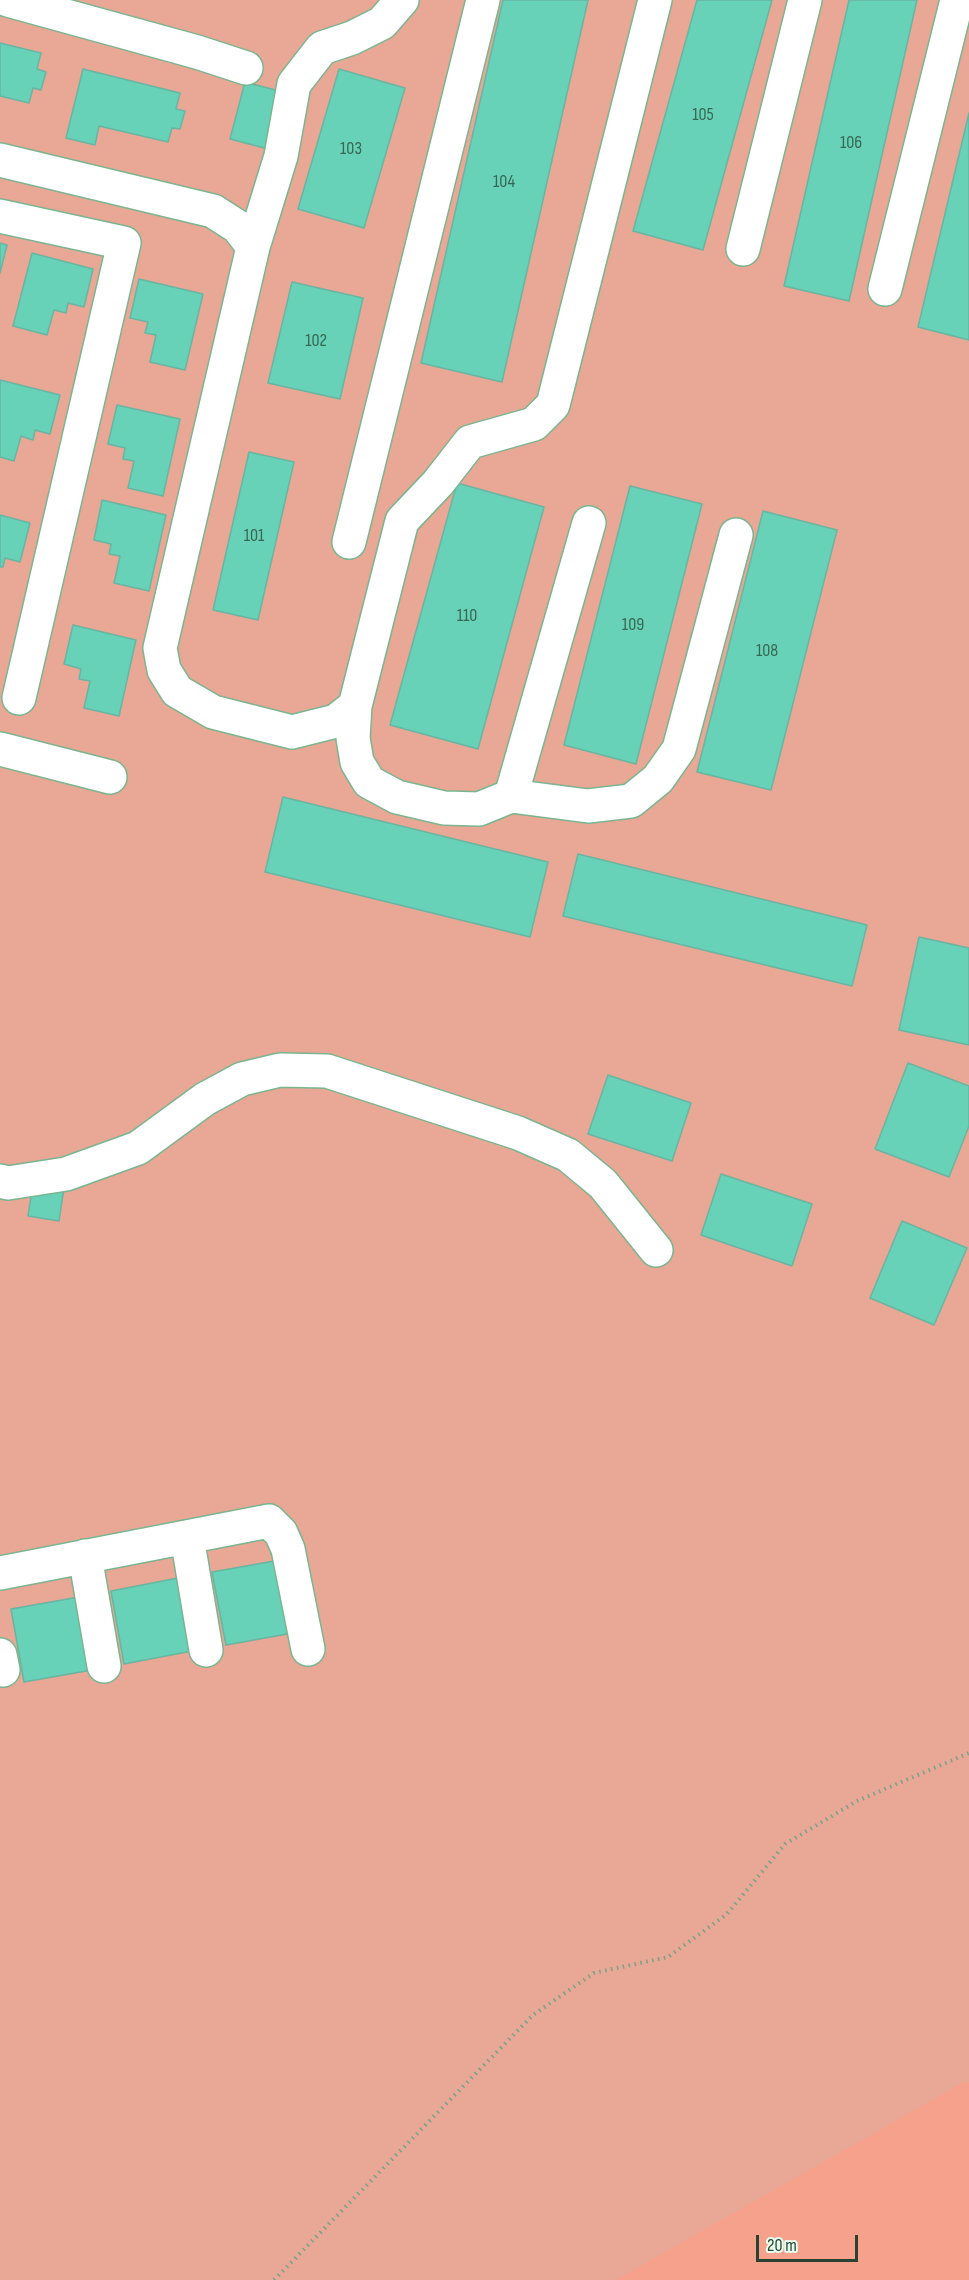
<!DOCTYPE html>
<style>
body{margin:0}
#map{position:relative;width:969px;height:2280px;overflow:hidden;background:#befbd3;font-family:"Sofia Sans Condensed",sans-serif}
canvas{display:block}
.scale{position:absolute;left:756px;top:2235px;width:102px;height:27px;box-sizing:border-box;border:3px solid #294232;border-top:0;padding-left:8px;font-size:18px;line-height:21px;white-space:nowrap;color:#294232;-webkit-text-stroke:4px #e7ffee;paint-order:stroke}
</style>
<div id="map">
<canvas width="969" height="2280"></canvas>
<div class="scale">20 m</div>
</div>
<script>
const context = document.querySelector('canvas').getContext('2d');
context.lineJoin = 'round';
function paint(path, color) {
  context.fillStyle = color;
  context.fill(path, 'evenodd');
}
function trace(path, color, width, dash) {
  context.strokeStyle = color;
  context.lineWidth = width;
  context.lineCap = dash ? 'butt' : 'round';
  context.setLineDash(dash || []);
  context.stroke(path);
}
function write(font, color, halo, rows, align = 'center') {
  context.font = font + ' "Sofia Sans Condensed",sans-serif';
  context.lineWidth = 6;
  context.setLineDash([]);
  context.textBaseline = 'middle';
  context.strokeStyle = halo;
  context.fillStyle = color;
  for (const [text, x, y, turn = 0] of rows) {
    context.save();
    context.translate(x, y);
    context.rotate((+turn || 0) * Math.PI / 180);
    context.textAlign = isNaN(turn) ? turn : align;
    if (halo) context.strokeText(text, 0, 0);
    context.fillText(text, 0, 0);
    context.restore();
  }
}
paint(new Path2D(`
 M0 0H969V2280H0Z`), '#e9a795');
paint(new Path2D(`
 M966 2081 969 2083V2280H616Z`), '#f6a18b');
const building = new Path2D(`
 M503 0H588L502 382 421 363Z
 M697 0H772L703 250 633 231Z
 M849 0H917L849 301 784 286Z
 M0 43 41 53 37 69 46 72 41 90 33 88 29 103 0 96Z
 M83 69 180 93 176 109 185 111 180 129 172 128 168 142 99 126 95 145 66 138Z
 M339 69 405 88 364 228 298 209Z
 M245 82 283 92 268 149 230 139Z
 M969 113V340L918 327Z
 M0 243 7 245 0 273Z
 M32 253 93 269 84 307 68 303 66 313 54 310 47 335 13 326Z
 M139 279 203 294 185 370 150 362 156 335 145 333 148 322 130 318Z
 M292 282 363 298 340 399 268 383Z
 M0 380 60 395 50 434 35 430 33 440 21 436 14 461 0 457Z
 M117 405 180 419 163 496 128 488 134 461 123 459 125 448 108 444Z
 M249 452 294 462 258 620 213 610Z
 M457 483 544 507 478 749 390 725Z
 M630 486 702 504 636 764 564 745Z
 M102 500 166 515 149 591 114 583 120 556 109 554 111 544 94 540Z
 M763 511 837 530 771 790 697 772Z
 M0 515 30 523 20 562 5 558 3 567H0Z
 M73 625 136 640 119 716 84 708 90 681 79 679 81 669 64 664Z
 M283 797 548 862 530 937 265 872Z
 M578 854 867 925 852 986 563 916Z
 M919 937 969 948V1045L899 1030Z
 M908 1063 969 1086V1126L949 1177 875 1149Z
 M608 1075 691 1103 672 1161 588 1134Z
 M721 1174 812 1204 792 1266 701 1235Z
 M33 1183 64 1188 59 1221 28 1216Z
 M902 1221 967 1248 934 1325 870 1298Z
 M280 1560 293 1633 226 1645 212 1572Z
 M178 1578 192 1651 124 1664 111 1591Z
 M79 1597 92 1670 24 1682 11 1609Z`);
paint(building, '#67d2b8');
trace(building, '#68b5a1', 1.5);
const minor = new Path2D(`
 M8 0 197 52 246 68
 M402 0 382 23 352 38 322 48 294 84 281 156 253 247 160 648 164 670 177 691 213 712 292 732 336 721 355 706 353 738 357 762 369 782 397 797 444 808 479 809 511 796 588 806 631 801 658 779 679 749 736 535
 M0 160 213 211 238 227 253 247
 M0 216 124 243 19 698
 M743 249 805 0
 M885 289 957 0
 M349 542 483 0
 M355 706 402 521 438 483 470 442 534 424 553 405 655 0
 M0 749 110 777
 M511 796 589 523
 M0 1181 8 1183 66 1174 138 1148 205 1099 242 1079 280 1070 327 1071 518 1133 568 1155 603 1184 656 1250
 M187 1537 206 1650
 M85 1556 104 1666
 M0 1573 269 1521 281 1533 288 1549 308 1649
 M0 1655 3 1670`);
trace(minor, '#7ab58f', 36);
trace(new Path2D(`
 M274 2280 533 2015 594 1973 668 1957 727 1914 785 1844 857 1801 969 1753`), '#77a386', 4, [1.5, 4.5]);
trace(minor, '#fff', 33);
write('18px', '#386654', null, [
 ["105",703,115],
 ["106",851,143],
 ["103",351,149],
 ["104",504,182],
 ["102",316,341],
 ["101",254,536],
 ["110",467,616],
 ["109",633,625],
 ["108",767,651]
]);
</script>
